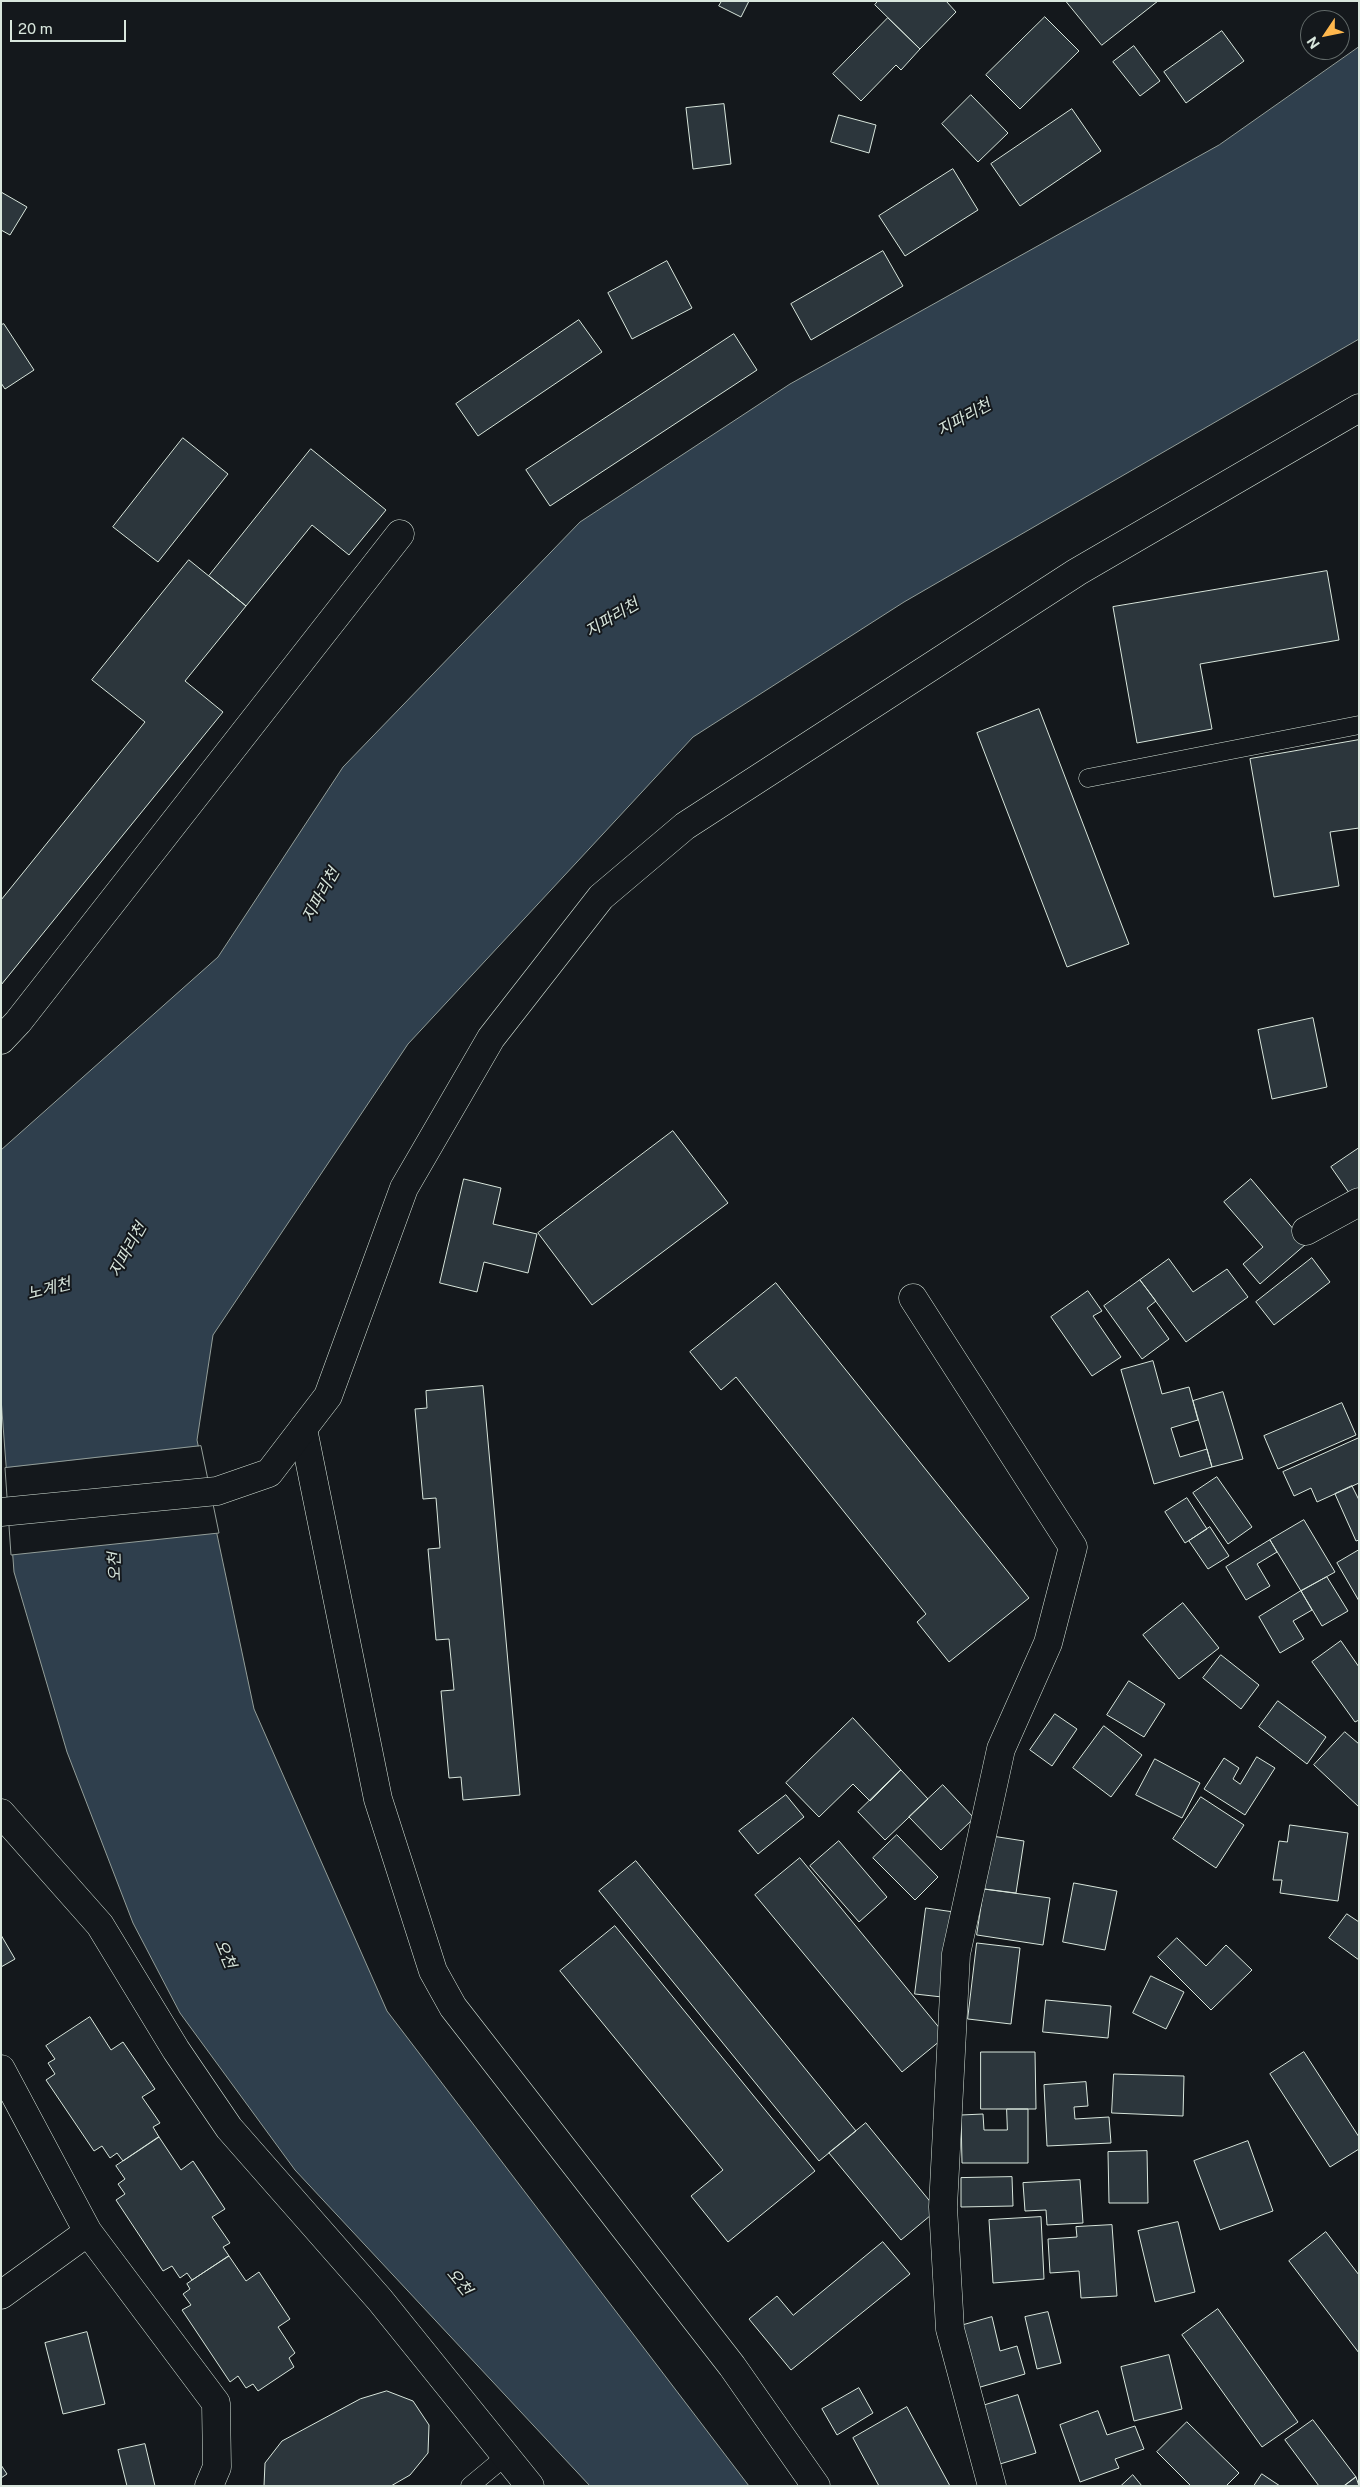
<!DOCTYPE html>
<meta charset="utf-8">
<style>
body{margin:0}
#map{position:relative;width:1360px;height:2487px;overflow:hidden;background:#14181c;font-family:"Public Sans",sans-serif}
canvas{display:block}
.frame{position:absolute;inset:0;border:2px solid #d8e6dc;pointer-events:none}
.north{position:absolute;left:1300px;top:10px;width:50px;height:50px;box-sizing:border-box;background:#14181c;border:1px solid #626a69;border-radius:50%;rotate:236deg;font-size:14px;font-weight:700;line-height:20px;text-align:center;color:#d8e6dc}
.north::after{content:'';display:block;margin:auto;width:18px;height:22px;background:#ffb74d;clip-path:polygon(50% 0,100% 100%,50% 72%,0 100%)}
.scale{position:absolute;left:10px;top:20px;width:116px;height:22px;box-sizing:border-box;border:2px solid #d8e6dc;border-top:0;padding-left:6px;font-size:15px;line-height:18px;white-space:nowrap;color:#d8e6dc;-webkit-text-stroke:4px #14181c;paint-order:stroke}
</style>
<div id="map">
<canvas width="1360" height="2487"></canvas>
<div class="frame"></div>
<div class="north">N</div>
<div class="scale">20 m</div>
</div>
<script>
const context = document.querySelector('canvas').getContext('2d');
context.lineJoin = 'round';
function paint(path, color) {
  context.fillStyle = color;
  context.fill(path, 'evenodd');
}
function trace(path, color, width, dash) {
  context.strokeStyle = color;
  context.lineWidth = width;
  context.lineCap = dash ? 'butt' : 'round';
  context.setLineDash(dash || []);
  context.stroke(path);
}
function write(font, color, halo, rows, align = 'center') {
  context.font = font + ' "Public Sans","Noto Sans KR",sans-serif';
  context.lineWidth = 4;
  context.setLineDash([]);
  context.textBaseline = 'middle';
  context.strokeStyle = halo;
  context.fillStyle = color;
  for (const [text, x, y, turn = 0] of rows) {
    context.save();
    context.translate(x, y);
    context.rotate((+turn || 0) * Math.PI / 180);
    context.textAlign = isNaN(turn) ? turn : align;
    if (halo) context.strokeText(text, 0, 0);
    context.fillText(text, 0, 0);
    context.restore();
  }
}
const water = new Path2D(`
 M1359 47V339L904 602 693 737 408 1044 213 1335 197 1440 254 1709 387 2011 749 2486H590L295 2170 180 2013 133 1923 67 1752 14 1572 1 1398V1150L218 957 343 767 580 522 790 384 1219 145Z`);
paint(water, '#2f3f4d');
trace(water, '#939e99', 1);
const pier = new Path2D(`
 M201 1446 219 1533 11 1555 5 1468Z`);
paint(pier, '#14181c');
trace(pier, '#939e99', 1);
const building = new Path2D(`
 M722 1H749L741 17 719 6Z
 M878 1H946L956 12 920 49 875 5Z
 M1066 1H1158L1102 45Z
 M1045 17 1079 51 1020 109 986 75Z
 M888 18 920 49 901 70 896 65 861 101 833 74Z
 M1222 31 1244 61 1186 103 1164 72Z
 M1134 46 1160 81 1140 96 1113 62Z
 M971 95 1008 133 978 162 942 124Z
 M724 104 731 164 693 169 686 108Z
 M1072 109 1101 151 1020 206 991 164Z
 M839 115 876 125 869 153 831 142Z
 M953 169 978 210 905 256 879 216Z
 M1 192 27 207 10 235 1 230Z
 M883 251 903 286 811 340 791 304Z
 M667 261 692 308 632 339 608 293Z
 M579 320 602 352 478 436 456 404Z
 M4 324 34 370 5 389 1 383V325Z
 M734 334 757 370 550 506 526 470Z
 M183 438 228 474 158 562 113 527Z
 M311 449 386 510 349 555 312 525 246 606 209 576Z
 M189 560 246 606 185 681 223 712 1 985V900L145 722 92 680Z
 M1327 571 1339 640 1200 664 1212 729 1137 743 1113 607Z
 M1039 709 1129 944 1067 967 977 733Z
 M1359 740V828L1330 832 1339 886 1274 897 1250 759Z
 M1313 1018 1327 1087 1272 1099 1258 1030Z
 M673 1131 728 1203 592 1305 538 1233Z
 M1359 1148V1197L1354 1200 1331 1167Z
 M464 1179 501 1188 493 1224 537 1234 528 1273 484 1262 477 1292 440 1283Z
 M1251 1179 1306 1244 1260 1284 1243 1264 1263 1247 1224 1202Z
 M1312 1258 1330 1282 1274 1325 1256 1302Z
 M1169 1259 1193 1292 1227 1269 1248 1297 1186 1342 1140 1280Z
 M1140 1280 1156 1301 1147 1308 1169 1339 1142 1359 1104 1306Z
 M776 1283 1029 1598 949 1662 917 1622 926 1614 736 1377 721 1390 690 1352Z
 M1088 1291 1102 1311 1093 1316 1121 1357 1092 1376 1051 1317Z
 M1153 1361 1162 1394 1189 1387 1198 1420 1171 1428 1180 1457 1207 1449 1212 1467 1154 1484 1121 1370Z
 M483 1386 520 1795 463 1800 461 1777 449 1778 441 1691 454 1690 449 1639 436 1640 428 1549 440 1548 436 1498 423 1499 415 1409 427 1408 426 1391Z
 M1223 1392 1243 1459 1212 1467 1193 1401Z
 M1342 1403 1356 1435 1278 1469 1264 1436Z
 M1359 1438V1483L1317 1502 1311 1488 1294 1496 1283 1472Z
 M1217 1477 1252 1527 1228 1544 1193 1493Z
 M1352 1486 1359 1500V1540L1356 1541 1335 1494Z
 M1187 1498 1207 1529 1185 1543 1165 1512Z
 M1304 1520 1335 1572 1301 1591 1270 1540Z
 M1210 1527 1229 1556 1208 1569 1189 1541Z
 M1270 1540 1277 1552 1257 1564 1270 1586 1246 1600 1226 1567Z
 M1359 1550V1601L1337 1563Z
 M1327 1577 1348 1611 1322 1626 1301 1591Z
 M1301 1591 1312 1610 1293 1621 1304 1639 1280 1653 1259 1617Z
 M1183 1603 1219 1648 1179 1679 1143 1635Z
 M1341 1641 1359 1667V1720L1355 1722 1312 1662Z
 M1221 1655 1259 1685 1241 1709 1203 1678Z
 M1129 1681 1165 1704 1144 1737 1107 1715Z
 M1278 1701 1326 1737 1307 1764 1259 1727Z
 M1055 1714 1077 1729 1052 1766 1030 1750Z
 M853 1718 901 1770 870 1801 853 1784 819 1817 786 1783Z
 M1104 1726 1142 1755 1111 1797 1073 1768Z
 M1345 1732 1359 1744V1807L1314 1765Z
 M1257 1757 1275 1768 1245 1815 1204 1789 1224 1758 1239 1768 1233 1779 1240 1784Z
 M1155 1759 1200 1783 1182 1818 1136 1795Z
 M901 1770 928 1799 885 1840 858 1812Z
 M943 1785 974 1818 941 1850 909 1817Z
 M786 1795 804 1817 758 1854 739 1831Z
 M1201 1797 1244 1825 1216 1868 1173 1839Z
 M1290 1825 1348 1833 1338 1901 1280 1893 1282 1880H1273L1279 1841 1287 1842Z
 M897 1835 938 1877 915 1900 873 1858Z
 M992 1836 1024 1841 1016 1893 984 1889Z
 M839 1841 887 1897 859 1922 810 1866Z
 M800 1858 946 2036 902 2072 755 1895Z
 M636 1861 856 2131 819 2161 599 1891Z
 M1074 1883 1117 1891 1105 1950 1063 1942Z
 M984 1889 1050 1898 1043 1945 977 1935Z
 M926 1908 954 1912 942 1997 915 1994Z
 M1347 1914 1359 1922V1960L1329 1938Z
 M615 1926 815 2171 728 2242 691 2196 723 2170 560 1971Z
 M1 1935 15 1959 1 1967Z
 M1177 1938 1206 1966 1226 1945 1252 1970 1211 2010 1158 1957Z
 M977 1943 1020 1948 1011 2024 968 2019Z
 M1151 1976 1184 1992 1166 2029 1133 2013Z
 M1046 2000 1111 2006 1108 2038 1043 2032Z
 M90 2017 111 2050 123 2042 155 2089 142 2097 160 2123 153 2127 159 2137 123 2161 117 2153 110 2158 102 2146 94 2151 46 2080 55 2074 48 2063 55 2059 46 2046Z
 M981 2052H1035L1036 2109H981Z
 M1304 2052 1359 2137V2149L1330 2167 1270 2074Z
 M1114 2074 1184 2076 1183 2116 1112 2113Z
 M1086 2082 1088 2106 1074 2107 1075 2119 1109 2117 1111 2143 1047 2146 1044 2085Z
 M1007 2109H1028V2163H962L961 2115 983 2114 984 2130H1007Z
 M866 2123 937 2210 901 2240 829 2153Z
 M159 2137 181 2170 193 2161 225 2209 212 2217 230 2243 223 2247 229 2256 192 2280 187 2273 180 2278 172 2266 163 2271 116 2200 125 2194 118 2184 125 2179 116 2166Z
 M1248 2141 1273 2211 1220 2230 1194 2161Z
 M1147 2151 1148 2203H1109L1108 2152Z
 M1012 2177 1013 2206 961 2207V2178Z
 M1080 2180 1083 2223 1047 2225 1046 2210 1025 2211 1023 2183Z
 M1041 2217 1044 2279 993 2283 989 2220Z
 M1178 2222 1195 2292 1155 2302 1138 2231Z
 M1112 2225 1117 2296 1081 2298 1079 2271 1050 2273 1048 2239 1077 2237 1076 2227Z
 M1326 2232 1359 2275V2353L1289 2261Z
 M883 2242 910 2274 791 2370 749 2319 777 2296 793 2315Z
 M229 2256 246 2281 259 2272 290 2319 278 2327 295 2353 289 2358 294 2367 258 2391 253 2384 246 2388 238 2376 230 2382 182 2310 191 2305 183 2294 190 2289 187 2284Z
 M1218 2309 1298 2422 1262 2447 1182 2335Z
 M1048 2312 1061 2363 1037 2369 1025 2317Z
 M992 2317 1000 2351 1017 2346 1025 2374 977 2388 960 2326Z
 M87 2332 105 2404 63 2414 45 2343Z
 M1169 2355 1182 2409 1134 2421 1121 2367Z
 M859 2388 873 2413 837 2435 822 2409Z
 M387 2391 413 2401 429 2425 428 2453 410 2475 391 2486H264L265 2463 282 2441 360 2399Z
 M1018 2395 1036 2453 1000 2464 982 2406Z
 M907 2407 950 2486H879L853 2438Z
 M1098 2411 1107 2435 1135 2426 1144 2449 1115 2459 1119 2468 1080 2482 1060 2425Z
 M1313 2420 1356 2477 1344 2486H1319L1285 2440Z
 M1187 2422 1239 2473 1226 2486H1191L1157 2452Z
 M145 2444 155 2486H127L118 2450Z
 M1 2465 7 2474 1 2478Z
 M1262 2474 1280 2486H1254Z
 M1133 2475 1142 2486H1121Z
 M1356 2477 1359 2486H1344Z`);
paint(building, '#2c363c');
trace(building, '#d8e6dc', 1);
const lane = new Path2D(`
 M1088 778 1359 725
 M470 2486 506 2456`);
const street = new Path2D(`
 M1 1040 18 1022 400 534
 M1306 1231 1359 1202
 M913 1298 1073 1547 1048 1643 1001 1749 956 1954 943 2207 950 2329 992 2486
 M303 1429 378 1799 433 1971 453 2007 732 2366 816 2486
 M1 1813 100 1925 176 2050 229 2128 380 2300 530 2486
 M1 2069 88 2232 216 2403 217 2467 209 2486
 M1 2295 88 2232`);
const secondary = new Path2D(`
 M1 1512 217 1491 269 1473 328 1396 404 1188 491 1038 601 897 685 826 1077 572 1359 408`);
trace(lane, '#d8e6dc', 19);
trace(street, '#d8e6dc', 29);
trace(secondary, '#d8e6dc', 29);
trace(lane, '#14181c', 18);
trace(street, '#14181c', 28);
trace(secondary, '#14181c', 28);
write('italic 16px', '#d8e6dc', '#14181c', [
 ["지파리천",964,418,-29],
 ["지파리천",612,618,-31],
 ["지파리천",321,895,-61],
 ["지파리천",128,1250,-61],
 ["노계천",49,1289,-14],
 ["오천",115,1567,-92],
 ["오천",225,1954,67],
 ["오천",459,2282,51]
]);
</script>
